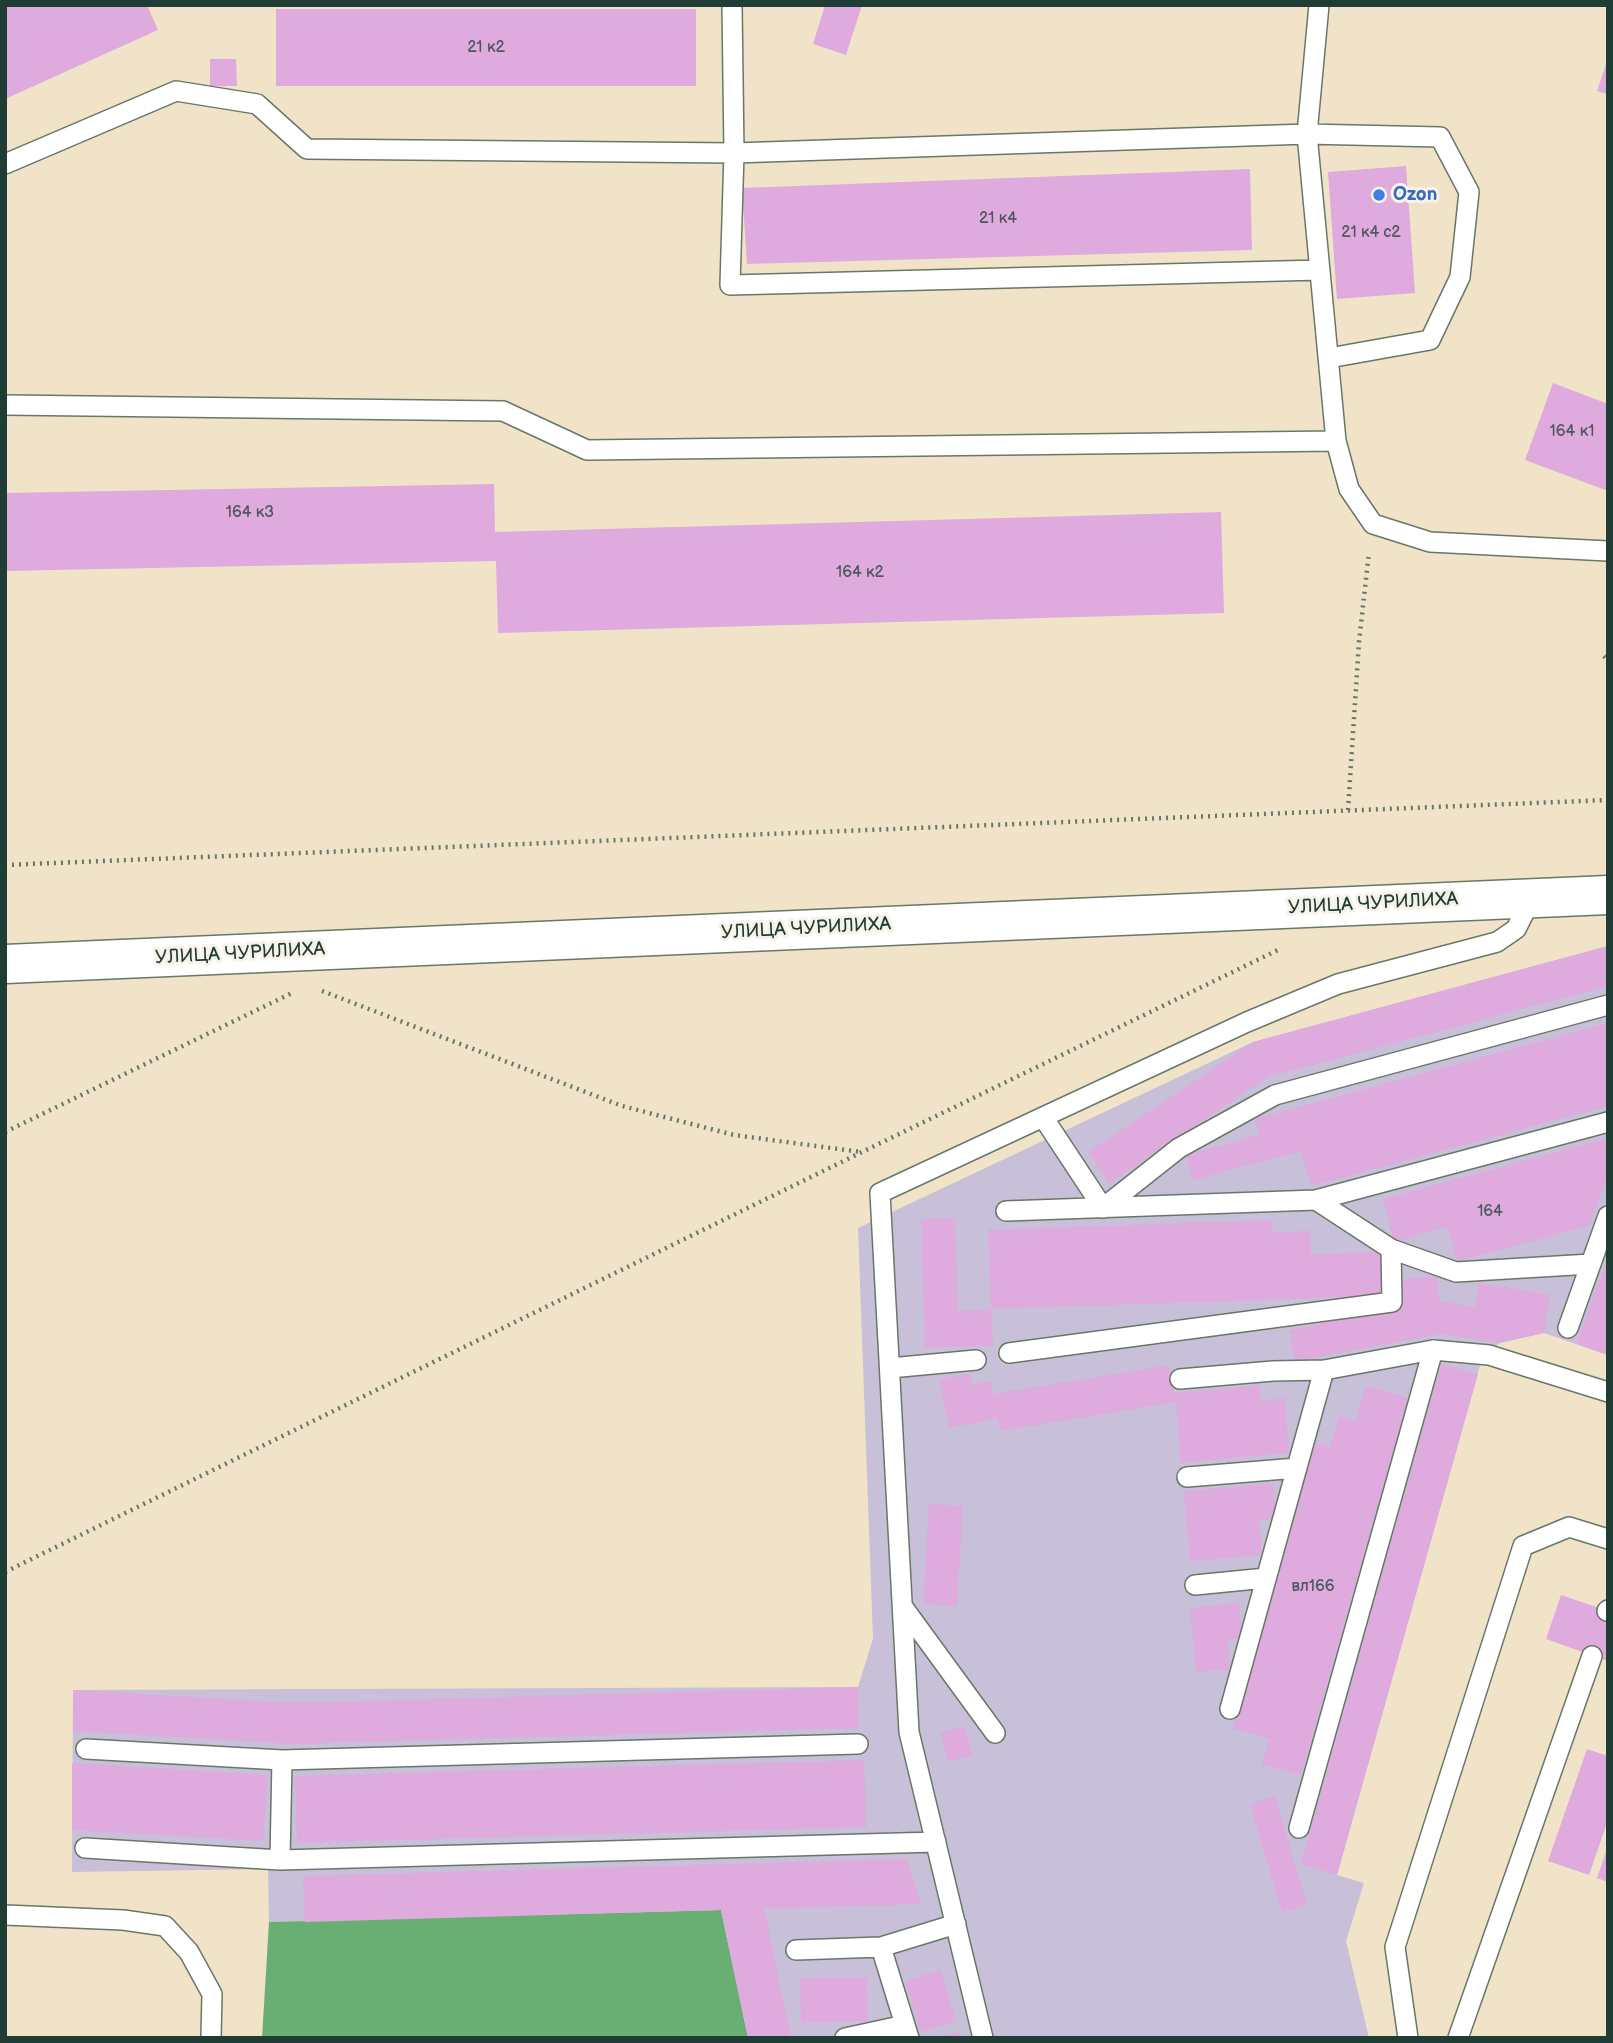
<!DOCTYPE html>
<meta charset="utf-8">
<style>
body{margin:0}
#map{position:relative;width:1613px;height:2043px;overflow:hidden;background:#f0e3c8;font-family:"Balsamiq Sans",sans-serif}
canvas{display:block}
.frame{position:absolute;inset:0;border:7px solid #1f3d34;pointer-events:none}
</style>
<div id="map">
<canvas width="1613" height="2043"></canvas>
<div class="frame"></div>
</div>
<script>
const context = document.querySelector('canvas').getContext('2d');
context.lineJoin = 'round';
function paint(path, color) {
  context.fillStyle = color;
  context.fill(path, 'evenodd');
}
function trace(path, color, width, dash) {
  context.strokeStyle = color;
  context.lineWidth = width;
  context.lineCap = dash ? 'butt' : 'round';
  context.setLineDash(dash || []);
  context.stroke(path);
}
function write(font, color, halo, rows, align = 'center') {
  context.font = font + ' "Balsamiq Sans",sans-serif';
  context.lineWidth = 6;
  context.setLineDash([]);
  context.textBaseline = 'middle';
  context.strokeStyle = halo;
  context.fillStyle = color;
  for (const [text, x, y, turn = 0] of rows) {
    context.save();
    context.translate(x, y);
    context.rotate((+turn || 0) * Math.PI / 180);
    context.textAlign = isNaN(turn) ? turn : align;
    if (halo) context.strokeText(text, 0, 0);
    context.fillText(text, 0, 0);
    context.restore();
  }
}
paint(new Path2D(`
 M1608 946V1355L1544 1333 1499 1343 1480 1365 1337 1875 1364 1883 1346 1941 1369 2038H748L721 1910 269 1922 268 1869 72 1872 73 1690 858 1687 873 1639 858 1228 1253 1042Z`), '#c8bfd8');
paint(new Path2D(`
 M721 1910 748 2038H262L269 1922Z`), '#69af74');
paint(new Path2D(`
 M147 5 158 30 5 99V6Z
 M825 5H862L846 55 813 44Z
 M276 9H696V86H276Z
 M210 59H236L237 86H210Z
 M1607 61H1608V94L1597 91Z
 M1406 166 1415 293 1337 299 1328 172Z
 M1250 169 1252 250 747 264 742 188Z
 M1553 383 1608 404V491L1525 460Z
 M494 484 495 532 1221 512 1224 613 498 633 496 561 5 571V493Z
 M1608 946V986L1268 1077 1109 1183 1088 1152 1253 1042Z
 M1608 1023V1106L1311 1186 1301 1151 1193 1180 1186 1155 1259 1135 1255 1119Z
 M1605 1139 1608 1149V1174L1589 1226 1457 1261 1448 1227 1394 1242 1383 1199Z
 M955 1218 958 1311 991 1309 993 1346 925 1348 921 1219Z
 M1271 1220 1272 1232 1311 1231V1254L1380 1252 1381 1296 991 1309 988 1230Z
 M1607 1259H1608V1355L1576 1344Z
 M1436 1275 1440 1301 1475 1307 1479 1283 1550 1295 1544 1333 1499 1343 1441 1334 1295 1361 1289 1330 1404 1308 1399 1281Z
 M1441 1364 1478 1374 1337 1875 1301 1864Z
 M1169 1365 1174 1393 1260 1385V1401L1285 1398 1289 1453 1181 1463 1176 1402 1000 1431 998 1418 949 1428 939 1379 970 1373 972 1385 991 1381 993 1394Z
 M1365 1386 1408 1398 1301 1775 1262 1765 1270 1739 1232 1728 1313 1441 1330 1447 1339 1416 1355 1421Z
 M1273 1483 1276 1518 1259 1520 1262 1555 1190 1561 1184 1491Z
 M929 1504 963 1506 957 1606 923 1604Z
 M1561 1595 1608 1611V1661L1546 1639Z
 M1239 1603 1242 1638 1228 1639 1230 1669 1196 1672 1190 1608Z
 M858 1687 859 1728 293 1744 73 1731V1690L294 1703Z
 M965 1727 972 1756 948 1761 941 1732Z
 M1587 1749 1608 1756V1820L1589 1875 1548 1861Z
 M864 1760 866 1827 297 1843 295 1776Z
 M72 1763 268 1775 263 1841 72 1830Z
 M1275 1796 1307 1905 1282 1912 1250 1804Z
 M1607 1849H1608V1882L1597 1878Z
 M907 1859 921 1904 764 1909 791 2038H748L721 1910 305 1922 303 1876Z
 M941 1970 956 2021 921 2032 905 1981Z
 M867 1977 868 2021 801 2023 800 1979Z
 M960 2032 961 2038H939V2037Z`), '#dfaade');
const service = new Path2D(`
 M1319 5 1307 134 1336 441 1349 489 1373 524 1430 542 1608 551
 M5 164 176 91 257 104 307 149 734 153 732 5
 M1320 270 730 285 734 153 1307 134 1440 137 1469 192 1460 277 1430 340 1329 358
 M5 405 503 411 587 450 1336 441
 M1043 1117 1103 1208 1179 1148 1275 1095 1608 1005
 M1316 1200 1391 1249 1456 1272 1591 1264
 M1006 1211 1316 1200 1608 1122
 M1568 1328 1608 1216
 M1009 1353 1392 1302 1391 1249
 M890 1368 976 1360
 M1180 1379 1273 1371 1324 1370 1433 1350 1489 1355 1608 1392
 M1187 1477 1297 1468
 M1195 1585 1266 1578
 M903 1607 995 1733
 M1607 1611 1608 1610
 M1230 1709 1324 1370
 M86 1749 282 1760 858 1744
 M1299 1828 1433 1350
 M85 1848 280 1860 936 1842
 M280 1860 282 1760
 M5 1915 123 1920 165 1926 189 1952 212 1994 211 2038
 M881 1947 909 2038
 M796 1950 881 1947 956 1924
 M845 2038 905 2025
 M983 2038 909 1732 880 1193 1247 1022 1338 984 1497 942 1516 929 1532 897
 M1408 2038 1395 1947 1523 1546 1569 1527 1608 1539
 M1458 2038 1592 1656`);
const minor = new Path2D(`
 M5 964 1608 895`);
trace(service, '#687768', 22);
trace(minor, '#687768', 41);
trace(new Path2D(`
 M1604 656 1608 661
 M1348 810 1359 642 1369 552
 M5 865 1608 800
 M322 991 622 1106 734 1135 861 1152
 M5 1132 294 992
 M5 1572 862 1152 1280 949`), '#687768', 4.5, [2, 5]);
trace(service, '#fff', 19);
trace(minor, '#fff', 38);
for (const [x, y, r, color] of [
 [1379,195,7,"#3f7fe0"]
]) {
  const dot = new Path2D();
  dot.arc(x, y, r, 0, 2 * Math.PI);
  context.fillStyle = color;
  context.fill(dot);
  trace(dot, '#f7f3e8', 2.5);
}
write('16px', '#4f585e', null, [
 ["21 к2",486,48],
 ["21 к4",998,219],
 ["21 к4 с2",1371,233],
 ["164 к1",1572,432],
 ["164 к3",250,513],
 ["164 к2",860,573],
 ["164",1490,1212],
 ["вл166",1313,1587]
]);
write('bold 19px', '#366cbe', '#f7f3e8', [
 ["Ozon",1393,195]
], 'left');
write('19px', '#1f3d34', '#f7f3e8', [
 ["УЛИЦА ЧУРИЛИХА",1373,904,-3],
 ["УЛИЦА ЧУРИЛИХА",806,929,-3],
 ["УЛИЦА ЧУРИЛИХА",240,954,-3]
]);
</script>
